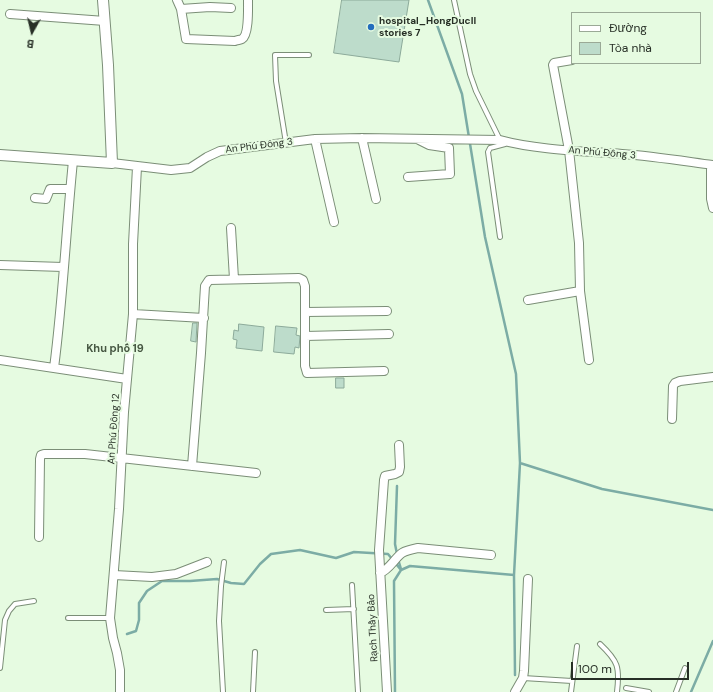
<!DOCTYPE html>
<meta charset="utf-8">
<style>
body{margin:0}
#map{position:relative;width:713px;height:692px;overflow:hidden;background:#e6fbe1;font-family:"DM Sans",sans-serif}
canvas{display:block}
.legend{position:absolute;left:571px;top:12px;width:130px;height:52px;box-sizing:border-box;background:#e6fbe1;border:1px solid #9aa996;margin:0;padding:5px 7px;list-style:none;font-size:12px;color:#272f26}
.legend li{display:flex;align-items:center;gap:8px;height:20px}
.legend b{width:20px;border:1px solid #9aa996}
.north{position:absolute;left:12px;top:12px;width:40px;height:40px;-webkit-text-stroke:3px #e6fbe1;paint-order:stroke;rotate:188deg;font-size:11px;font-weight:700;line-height:16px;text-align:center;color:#272f26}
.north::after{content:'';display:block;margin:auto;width:14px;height:18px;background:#272f26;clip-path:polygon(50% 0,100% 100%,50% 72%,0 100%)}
.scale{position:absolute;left:571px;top:662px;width:118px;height:18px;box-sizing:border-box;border:2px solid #272f26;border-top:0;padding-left:5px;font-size:12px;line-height:14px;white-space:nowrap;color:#272f26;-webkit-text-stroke:3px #e6fbe1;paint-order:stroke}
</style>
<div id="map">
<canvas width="713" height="692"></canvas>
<ul class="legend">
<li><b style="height:5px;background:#fff"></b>Đường</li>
<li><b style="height:11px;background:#bddccb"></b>Tòa nhà</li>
</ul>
<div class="north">B</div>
<div class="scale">100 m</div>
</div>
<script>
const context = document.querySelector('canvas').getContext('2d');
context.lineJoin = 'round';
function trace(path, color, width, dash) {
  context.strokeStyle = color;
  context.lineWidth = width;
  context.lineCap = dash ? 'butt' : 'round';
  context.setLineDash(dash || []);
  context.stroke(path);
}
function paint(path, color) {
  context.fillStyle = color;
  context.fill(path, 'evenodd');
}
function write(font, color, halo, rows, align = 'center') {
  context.font = font + ' "DM Sans",sans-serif';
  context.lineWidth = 4;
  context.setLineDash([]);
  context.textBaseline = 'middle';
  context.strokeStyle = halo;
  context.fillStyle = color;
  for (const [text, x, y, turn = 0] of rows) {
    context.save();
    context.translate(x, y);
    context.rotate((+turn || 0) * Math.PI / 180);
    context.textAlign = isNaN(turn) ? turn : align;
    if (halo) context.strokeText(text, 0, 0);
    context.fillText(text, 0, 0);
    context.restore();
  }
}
trace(new Path2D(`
 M428 0 462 94 485 237 516 374 520 463 514 575 515 675
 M520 463 602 489 713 510
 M397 486 395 544 397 554
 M398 559 401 569
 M127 634 136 631 139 620V603L147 591 162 581H190L217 579 231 583 244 584 260 564 271 554 300 550 336 558 354 552 388 554 401 570
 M395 692 394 581 401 570 410 566 514 575
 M691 692 713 641`), '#7caca5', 2.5);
const building = new Path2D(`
 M342 0H409L399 62 334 53Z
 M193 323H197L196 342 191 341Z
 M239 324 264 327 262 351 236 348 237 340 233 339 234 330 238 331Z
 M276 326 297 328 296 335 300 336 299 348 295 347 294 354 274 352Z
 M336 378H344V388H336Z`);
paint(building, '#bddccb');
trace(building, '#8caa9a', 1);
const service = new Path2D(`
 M454 0 470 74 476 91 500 140
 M286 143 276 81 275 55H309
 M500 237 488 152 490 148 505 144
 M352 585 358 692
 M326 610 354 609
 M68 618H110
 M600 644C618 661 620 667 617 692
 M0 668 5 620 9 611 15 604 34 601
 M523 678 572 681
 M626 688 649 692
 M223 692 219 621 221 586 224 562
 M253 692 255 652
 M571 692 577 646
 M676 692 685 668`);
const minor = new Path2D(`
 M177 0 181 9 186 39 235 41C237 40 240 40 242 39 249 35 248 8 248 0
 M181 9 210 7 231 8
 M10 14 105 21
 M572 60 554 63 553 65 569 150 579 243 580 291 589 360
 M362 138 376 199
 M315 139 334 222
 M112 163 171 170 190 168 207 157 220 151 315 139 362 138 500 140C537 150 583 151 622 154 652 156 683 161 713 165
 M711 165V199L713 208
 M408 177 450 174 449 148 429 145 419 140
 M35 198 46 199 50 189H70
 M231 228 234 279
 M0 265 63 267
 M528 300 580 291
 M305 312 387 311
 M133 314 204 318
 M305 336 389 334
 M0 360 127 379
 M54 368C63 299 66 230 73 161
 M672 419 673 386 675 383 680 381 713 377
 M192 466 201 353 205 286 209 280 299 278 303 280 305 286V366L307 373 384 371
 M39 537 40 459 41 455 44 454H85L256 473
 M380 573C389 570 394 559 402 553 407 550 413 549 418 548L491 555
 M114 575 152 577 176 574 207 562
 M120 692V670L117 653 113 638 110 618 119 509 124 412 133 314V244L137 167
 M387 692 379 550 384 480 385 476 395 474 399 472 400 467 399 445
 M515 692 523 678 524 671 528 579`);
const tertiary = new Path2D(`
 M0 155 112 163 108 65 103 0`);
trace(service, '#7b8e77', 6);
trace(minor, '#7b8e77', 10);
trace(tertiary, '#7b8e77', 12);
trace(service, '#fff', 4);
trace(minor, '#fff', 8);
trace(tertiary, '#fff', 10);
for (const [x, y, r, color] of [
 [371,27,4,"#236dbd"]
]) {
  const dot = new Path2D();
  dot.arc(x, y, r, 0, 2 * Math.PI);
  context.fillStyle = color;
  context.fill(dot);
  trace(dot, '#e6fbe1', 1.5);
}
write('bold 10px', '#272f26', '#e6fbe1', [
 ["hospital_HongDucII",379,21],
 ["stories 7",379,33]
], 'left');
write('10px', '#272f26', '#e6fbe1', [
 ["An Phú Đông 3",259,146,-7],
 ["An Phú Đông 3",602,153,5],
 ["An Phú Đông 12",114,429,-86],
 ["Rạch Thầy Bảo",373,628,-93]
]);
write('bold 11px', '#475843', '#e6fbe1', [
 ["Khu phố 19",115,349]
]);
</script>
